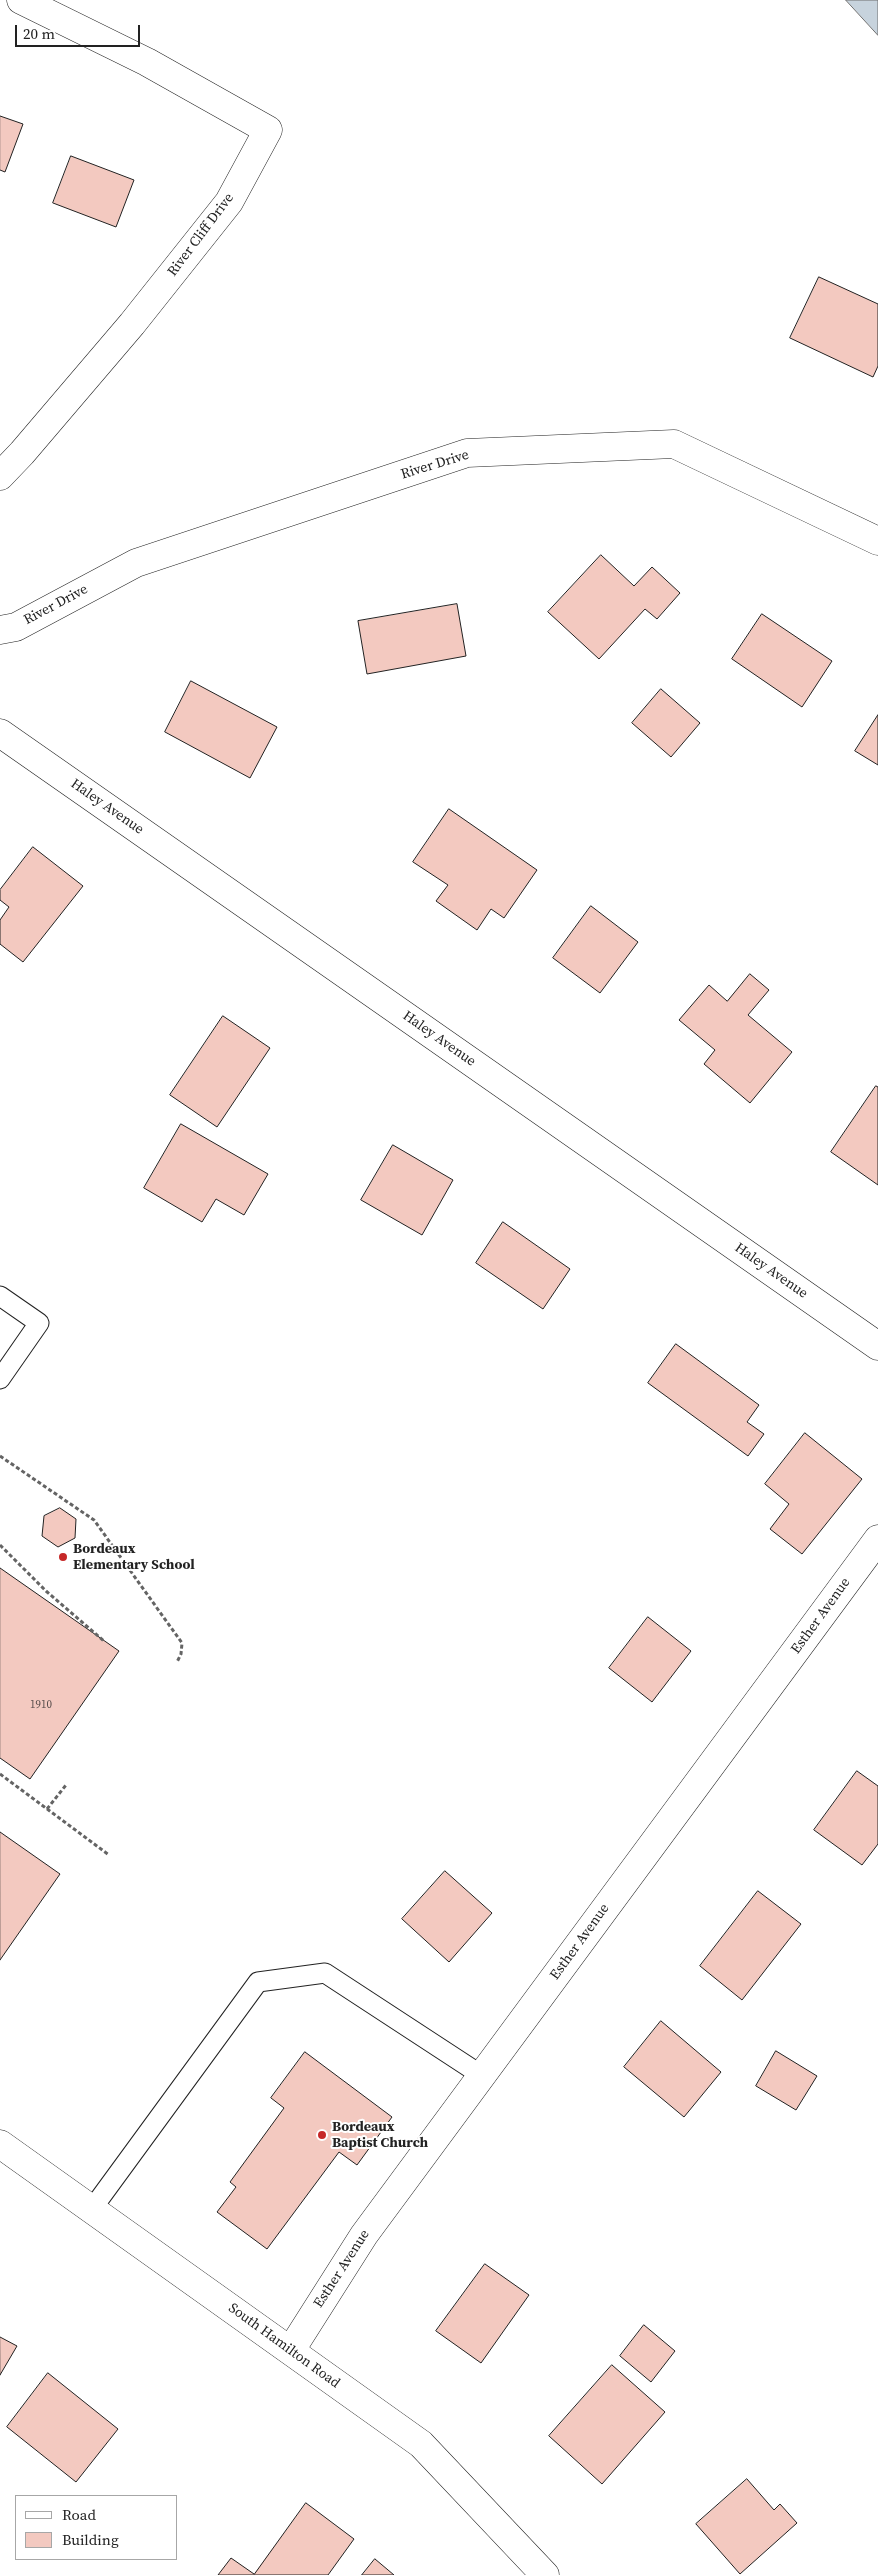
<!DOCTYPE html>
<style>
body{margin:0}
#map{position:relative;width:878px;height:2575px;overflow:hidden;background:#fff;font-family:"Source Serif 4",serif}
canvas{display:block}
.legend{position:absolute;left:15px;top:2495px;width:162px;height:65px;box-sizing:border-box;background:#fff;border:1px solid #a7a7a7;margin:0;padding:6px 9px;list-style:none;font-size:15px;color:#222}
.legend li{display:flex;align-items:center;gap:10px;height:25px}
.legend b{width:25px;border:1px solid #a7a7a7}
.scale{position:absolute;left:15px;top:25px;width:125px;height:22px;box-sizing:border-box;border:2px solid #222;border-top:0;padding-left:6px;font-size:15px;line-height:18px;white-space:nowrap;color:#222;-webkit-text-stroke:4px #fff;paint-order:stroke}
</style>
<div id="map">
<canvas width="878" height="2575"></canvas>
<ul class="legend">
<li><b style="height:6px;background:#fff"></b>Road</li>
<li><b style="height:14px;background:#f3c9c0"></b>Building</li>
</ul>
<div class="scale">20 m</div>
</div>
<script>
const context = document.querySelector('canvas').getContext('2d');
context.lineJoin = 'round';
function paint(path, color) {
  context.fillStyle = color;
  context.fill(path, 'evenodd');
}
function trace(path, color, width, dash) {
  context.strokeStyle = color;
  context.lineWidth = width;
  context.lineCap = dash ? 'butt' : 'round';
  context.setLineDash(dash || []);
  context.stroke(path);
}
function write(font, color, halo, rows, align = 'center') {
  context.font = font + ' "Source Serif 4",serif';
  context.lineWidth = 4;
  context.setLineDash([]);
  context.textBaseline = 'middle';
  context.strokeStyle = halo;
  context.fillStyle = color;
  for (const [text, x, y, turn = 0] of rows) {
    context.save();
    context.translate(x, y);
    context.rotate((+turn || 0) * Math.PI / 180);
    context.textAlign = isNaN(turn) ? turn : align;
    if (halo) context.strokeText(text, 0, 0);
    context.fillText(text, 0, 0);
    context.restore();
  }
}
const water = new Path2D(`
 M846 0H878V35Z`);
paint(water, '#c7d3dd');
trace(water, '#6f6f6f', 1);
const building = new Path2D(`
 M0 116 23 124 5 172 0 170Z
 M71 156 134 180 116 227 53 203Z
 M819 277 878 304V366L873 377 790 338Z
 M601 555 634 586 652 567 680 593 657 619 645 609 599 659 548 612Z
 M457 604 466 656 367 674 358 621Z
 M762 614 832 661 802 707 732 659Z
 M191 681 277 727 250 778 165 732Z
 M661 689 700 723 671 757 632 723Z
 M878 715V765L855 751Z
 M449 809 537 870 504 918 491 909 477 930 436 901 448 885 413 862Z
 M33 847 83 886 23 962 0 944V920L9 907 0 900V890Z
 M591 906 638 942 600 993 553 958Z
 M750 974 769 990 748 1015 792 1052 750 1103 704 1064 715 1050 679 1020 709 985 727 1001Z
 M223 1016 270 1048 217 1127 170 1095Z
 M876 1086 878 1087V1185L831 1152Z
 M181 1124 268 1174 244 1215 216 1199 202 1222 144 1188Z
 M393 1145 453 1180 422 1235 361 1200Z
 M503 1222 570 1269 543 1309 476 1263Z
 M676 1344 759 1405 747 1422 764 1434 748 1456 648 1383Z
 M805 1433 862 1479 802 1554 770 1529 789 1504 765 1484Z
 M60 1508 76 1519 75 1538 58 1547 42 1536 44 1516Z
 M0 1568 119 1651 30 1779 0 1758Z
 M648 1617 691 1651 652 1702 609 1668Z
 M857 1771 878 1786V1844L862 1865 814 1830Z
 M0 1832 60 1874 0 1960Z
 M445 1871 492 1913 449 1962 402 1919Z
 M758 1891 801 1924 742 2000 700 1966Z
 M661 2021 721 2072 684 2117 624 2067Z
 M776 2051 817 2076 796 2110 756 2086Z
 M305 2052 392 2117 357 2165 339 2152 267 2249 217 2212 236 2187 230 2182 284 2108 271 2098Z
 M485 2264 529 2295 481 2363 436 2331Z
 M644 2325 675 2351 651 2382 620 2356Z
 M0 2337 17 2346 0 2375Z
 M612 2365 665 2412 602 2484 549 2436Z
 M48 2373 118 2429 76 2482 7 2427Z
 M747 2479 774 2510 780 2504 797 2523 740 2574 696 2524Z
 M306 2503 354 2539 328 2575H218L231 2558 254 2574Z
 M375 2559 394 2575H362Z`);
paint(building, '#f3c9c0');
trace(building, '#222', 1);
const service = new Path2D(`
 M0 1296 39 1323 0 1379
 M92 2209 258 1982 325 1973 481 2075`);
const minor = new Path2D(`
 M0 476 22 453 132 324 229 202 268 130 147 62 21 0
 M0 630 16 627 136 563 467 453 674 444 878 541
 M0 733 878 1346
 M291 2350 364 2235 878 1539`);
const tertiary = new Path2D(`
 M0 2144 421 2444 545 2575`);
trace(service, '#222', 21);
trace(minor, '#222', 29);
trace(tertiary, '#222', 29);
trace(new Path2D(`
 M0 1456 94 1520 182 1643 181 1654 177 1662
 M0 1545 46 1591 104 1641
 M0 1774 109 1855
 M47 1809 66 1785`), '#646464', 3, [4, 2.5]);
trace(service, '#fff', 19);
trace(minor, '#fff', 28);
trace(tertiary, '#fff', 28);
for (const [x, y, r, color] of [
 [63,1557,5,"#c62828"],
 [322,2135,5,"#c62828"]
]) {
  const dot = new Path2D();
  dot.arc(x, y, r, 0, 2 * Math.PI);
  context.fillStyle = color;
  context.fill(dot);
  trace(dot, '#fff', 2);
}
write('11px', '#564c4a', null, [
 ["1910",41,1705]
]);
write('14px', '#222', '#fff', [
 ["River Cliff Drive",201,235,-53],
 ["River Drive",435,465,-17],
 ["River Drive",56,605,-28],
 ["Haley Avenue",107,807,35],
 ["Haley Avenue",439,1039,35],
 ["Haley Avenue",771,1271,35],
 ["Esther Avenue",821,1616,-54],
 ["Esther Avenue",580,1942,-54],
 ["Esther Avenue",342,2269,-57],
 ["South Hamilton Road",284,2346,36]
]);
write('bold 14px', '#222', '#fff', [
 ["Bordeaux",73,1549],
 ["Elementary School",73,1565],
 ["Bordeaux",332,2127],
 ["Baptist Church",332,2143]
], 'left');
</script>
